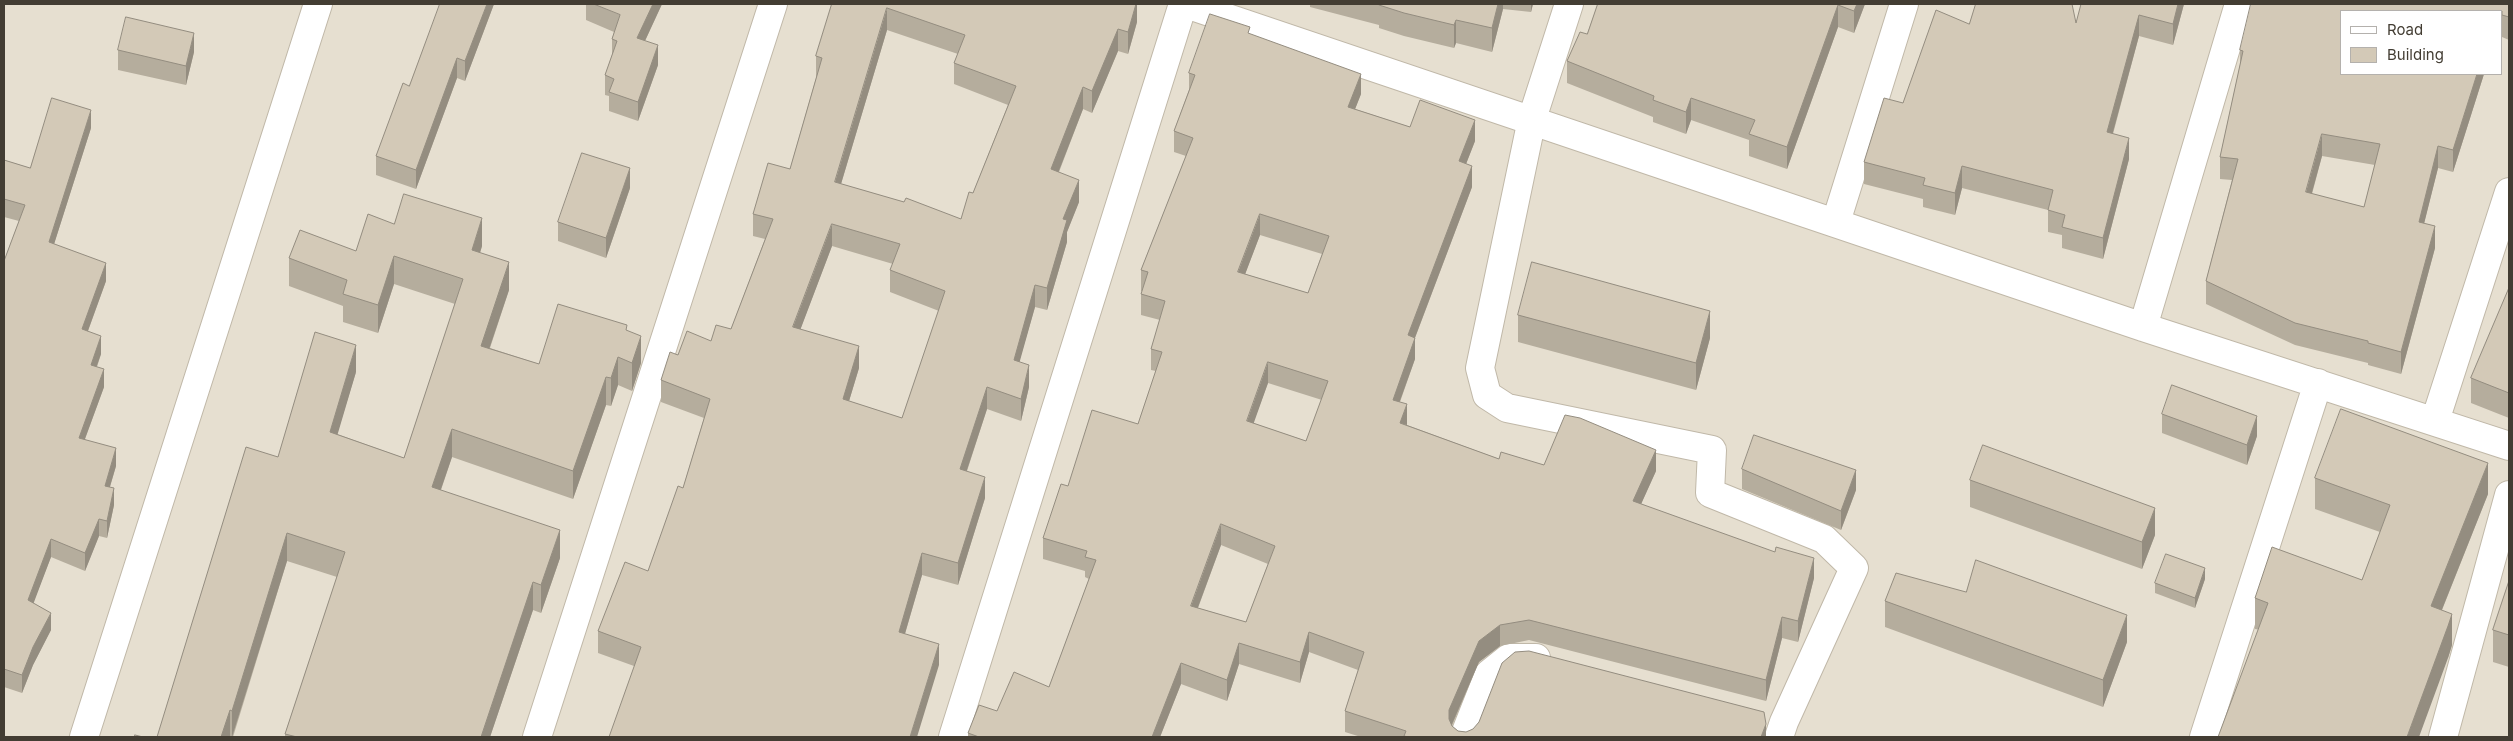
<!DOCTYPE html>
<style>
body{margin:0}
#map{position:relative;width:2513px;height:741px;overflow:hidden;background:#f2ede2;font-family:Inter,sans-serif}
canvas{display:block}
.frame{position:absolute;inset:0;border:5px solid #433d33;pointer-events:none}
.legend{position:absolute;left:2340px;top:10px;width:162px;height:65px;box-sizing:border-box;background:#fff;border:1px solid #b4b1ad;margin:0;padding:6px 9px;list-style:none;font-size:15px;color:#433d33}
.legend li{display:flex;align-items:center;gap:10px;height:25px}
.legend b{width:25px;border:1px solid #b4b1ad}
</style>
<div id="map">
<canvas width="2513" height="741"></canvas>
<div class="frame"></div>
<ul class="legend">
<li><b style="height:6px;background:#fff"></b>Road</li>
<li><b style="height:14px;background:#d3c9b7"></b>Building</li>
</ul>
</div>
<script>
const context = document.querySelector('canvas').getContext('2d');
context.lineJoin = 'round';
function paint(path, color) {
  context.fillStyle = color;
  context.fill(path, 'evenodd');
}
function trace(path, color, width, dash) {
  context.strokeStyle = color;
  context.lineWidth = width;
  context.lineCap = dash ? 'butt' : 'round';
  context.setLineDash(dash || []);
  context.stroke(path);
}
paint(new Path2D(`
 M4 4H2509V737H4ZM2342 11H2502V74H2342Z`), '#e6dfd0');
const minor = new Path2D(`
 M1186 4 2143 327 2509 446
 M1569 4 1532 119 1480 368 1487 395 1507 408 1712 450 1710 493 1824 539 1854 568 1784 722 1779 737
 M1836 222 1904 4
 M2143 327 2239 4
 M2435 421 2509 192
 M84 737 318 4
 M537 737 773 4
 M953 737 1183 4
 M1464 737 1489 674 1509 658H1536
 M2204 737 2318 383
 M2443 737 2509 495`);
trace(minor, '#c0b8a8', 30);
trace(minor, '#fff', 28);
paint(new Path2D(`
 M494 4 465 81 457 78 416 189 376 175V156L409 86Z
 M586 4H662L645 41 658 65 638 121 609 111V96L605 95V75L612 55V39L614 32 586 20Z
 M832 4H1137V22L1128 54 1118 51 1092 113 1083 109 1059 172 1079 202 1067 232V242L1047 310 1035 307 1019 362 1029 387 1021 421 987 409 967 471 985 498 958 585 922 575 905 634 939 665 634 666 598 653V631L648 571 683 488 704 418 661 402V380L678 355 711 341 731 329 765 239 753 236V214L790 169 816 78V56ZM887 30 958 54 954 63V84L1008 105 973 193 961 219 841 184ZM832 246 893 264 890 270V292L939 311 902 418 849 401 859 368 800 330Z
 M1310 4H1533L1531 12 1503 9 1492 52 1456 43 1454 48 1404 36 1379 28V25L1310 7Z
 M1598 4H1865L1854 33 1838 27 1787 169 1749 156V140L1691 120 1686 134 1653 122V117L1567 83V61L1587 34Z
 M2184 4 2173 45 2139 36 2113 134 2129 159 2103 259 2062 248V235L2048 232V210L1962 188 1955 215 1923 207V199L1864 184V162L1903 103 1969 24 2076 23Z
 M2509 4V40L2502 37V11L2342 74H2484L2453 172 2438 168 2424 223 2435 248 2401 374 2368 365V363L2295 345 2206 304V281L2232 180 2220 179V157L2240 65V50ZM2322 156 2375 165 2364 207 2312 194Z
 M1250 34 1361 94 1355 109 1410 127 1475 141 1466 164 1472 187 1415 338V359L1400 402 1407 425 1499 459 1544 465 1656 471 1641 504 1814 578 1798 642 1782 638 1766 701 1529 640 1500 646 1479 662 1452 726 1458 731 1466 732 1766 737H1361L1345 732V711L1358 670 1309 652 1300 683 1239 664 1227 701 1181 684 1160 737H968V733L997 711 1049 687 1089 579 1085 577V571L1043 559V538L1068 486 1138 424 1156 371 1151 370V349L1160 320 1141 315V294L1142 291H1141V270L1186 156 1174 152V131L1189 90V73ZM1260 235 1322 254 1308 293 1245 274ZM1268 383 1322 400 1306 441 1253 423ZM1221 545 1268 564 1246 622 1198 608Z
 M118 50 194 52 186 85 118 70Z
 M91 128 54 244 106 281 88 331 101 354 97 367 104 387 85 439 116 466 110 487 114 505 107 538 99 536 85 571 51 557 33 603 51 630 33 665 22 693 4 687V261L19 221 4 217V160L30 168Z
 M630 188 606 258 558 241V222Z
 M394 224 482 246 480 253 509 290 490 348 539 364 627 331 641 363 632 391 618 385 611 406 606 405 573 499 452 457 441 490 560 558 541 613 533 610 490 737H285V734L337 577 287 561 233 737H157L278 457 356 372 337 434 404 458 455 304 394 284 378 333 343 322V306L289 286V258L356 251Z
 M2509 288V418L2471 403V378Z
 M1518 315 1710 338 1696 390 1518 342Z
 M2162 414 2257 436 2247 465 2162 433Z
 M1742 469 1856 490 1841 530 1742 489Z
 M2315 478 2488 494 2442 610 2452 645 2448 658 2255 629V598L2362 580 2380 532 2315 509Z
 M1970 480 2155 535 2142 569 1970 507Z
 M2205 579 2195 608 2155 593V583Z
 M2509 581V667L2493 662V630Z
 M1966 592 2127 642 2103 707 1885 627V601Z`), '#b5ad9d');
paint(new Path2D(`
 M487 4H494L465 81V61Z
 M653 4H662L637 58V38Z
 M1136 4H1137V22L1128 54V32Z
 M1498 4H1503V9L1492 52V28Z
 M1531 4H1533L1531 12Z
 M1857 4H1865L1854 33V11Z
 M2178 4H2184L2173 45V24Z
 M1838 5V27L1787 169V147Z
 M887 8V30L835 204V182Z
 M2139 15V36L2107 154V132Z
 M1456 20V43L1454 48V25Z
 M1118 29V51L1092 113V91Z
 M194 33V52L186 85V66Z
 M658 45V65L638 121V102Z
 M457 58V78L416 189V170Z
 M1361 74V94L1348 127V107Z
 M2477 74H2484L2453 172V150Z
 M1083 87V109L1051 191V169Z
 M1691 98V120L1686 134V112Z
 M91 110V128L49 260V242Z
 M1475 120V141L1459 182V161Z
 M2322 134V156L2306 214V192Z
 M2129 138V159L2103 259V238Z
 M2438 146V168L2419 244V222Z
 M1472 166V187L1408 356V335Z
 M1962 166V188L1955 215V193Z
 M630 168V188L606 258V238Z
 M1079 180V202L1067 232V242L1047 310V288L1063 219Z
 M1260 214V235L1238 293V272Z
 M482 218V246L472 278V250Z
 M832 224V246L793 349V327Z
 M2435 226V248L2401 374V352Z
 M394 256V284L378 333V305Z
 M509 262V290L481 373V346Z
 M106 263V281L82 347V329Z
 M1035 285V307L1014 382V360Z
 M1710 311V338L1696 390V363Z
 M101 336V354L91 382V365Z
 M641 336V363L632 391V363Z
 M1415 338V359L1393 420V400Z
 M356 345V372L330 460V432Z
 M859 346V368L843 421V399Z
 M618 357V385L611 406V378Z
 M1268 362V383L1247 442V421Z
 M1029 365V387L1021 421V399Z
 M104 369V387L79 455V438Z
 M606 377V405L573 499V471Z
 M987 387V409L960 491V469Z
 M1407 404V425L1400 423Z
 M2257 416V436L2247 465V445Z
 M452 429V457L432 515V487Z
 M116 448V466L105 503V486Z
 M1656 450V471L1633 522V501Z
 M2488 463V494L2431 637V606Z
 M1856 470V490L1841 530V511Z
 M985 477V498L958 585V563Z
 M114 488V505L107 538V521Z
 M2155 508V535L2142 569V542Z
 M99 519V536L85 571V553Z
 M1221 524V545L1191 626V606Z
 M560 530V558L541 613V585Z
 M287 533V561L232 737V711Z
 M51 539V557L28 618V600Z
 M922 553V575L899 654V632Z
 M1814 558V578L1798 642V621Z
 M2205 568V579L2195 608V598Z
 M533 582V610L490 737H481Z
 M51 613V630L33 665 22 693V675L33 647Z
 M2452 614V645L2448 658 2419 737H2407Z
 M2127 615V642L2103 707V680Z
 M1782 617V638L1766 701V680Z
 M1500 625V646L1479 662 1449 731V710L1479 641Z
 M1309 632V652L1300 683V662Z
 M1239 643V664L1227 701V680Z
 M939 644V665L917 737H910Z
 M1181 663V684L1160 737H1152Z
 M230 710V737H221Z
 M1766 724V737H1761Z`), '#948d80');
const building = new Path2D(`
 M440 4H487L465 61 457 58 416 170 376 156 403 83 409 86Z
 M594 4H653L637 38 658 45 638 102 609 92 614 79 605 75 617 41 612 39 620 15Z
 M832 4H1136L1128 32 1118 29 1092 91 1083 87 1051 169 1079 180 1063 219 1067 220 1047 288 1035 285 1014 360 1029 365 1021 399 987 387 960 469 985 477 958 563 922 553 899 632 939 644 910 737H609L641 647 598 631 625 562 648 571 678 486 683 488 710 399 661 380 670 352 678 355 687 331 711 341 716 325 731 329 773 219 753 214 768 163 790 169 822 58 816 56ZM887 8 965 35 954 63 1016 86 973 193 969 192 961 219 906 198 904 202 835 182ZM832 224 900 244 890 270 945 291 902 418 843 399 859 346 793 327Z
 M1379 4H1498L1492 28 1456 20 1454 25 1404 13 1379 5Z
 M1598 4H1857L1854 11 1838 5 1787 147 1749 134 1755 120 1691 98 1686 112 1653 100 1654 96 1567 61 1580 32 1587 34Z
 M1976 4H2072L2076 23 2081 4H2178L2173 24 2139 15 2107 132 2129 138 2103 238 2062 227 2065 215 2048 210 2053 190 1962 166 1955 193 1923 185 1925 178 1864 162 1884 98 1903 103 1936 10 1969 24Z
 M2251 4H2509V17L2502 15V11H2342V74H2477L2453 150 2438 146 2419 222 2435 226 2401 352 2368 343V341L2295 323 2206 281 2238 159 2220 157 2243 51 2240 50ZM2322 134 2380 144 2364 207 2306 192Z
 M1210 14 1250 27 1248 33 1361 74 1348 107 1410 127 1420 100 1475 120 1459 161 1472 166 1408 335 1415 338 1393 400 1407 404 1400 423 1499 459 1501 452 1544 465 1565 415 1580 418 1656 450 1633 501 1775 552 1776 547 1814 558 1798 621 1782 617 1766 680 1529 620 1500 625 1479 641 1449 710V719L1452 726 1458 731 1466 732 1473 729 1479 722 1502 663 1515 652 1529 651 1764 712 1766 724 1761 737H1408L1404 736 1406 731 1345 711 1364 652 1309 632 1300 662 1239 643 1227 680 1181 663 1152 737H979L968 733 979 705 997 711 1014 672 1049 687 1096 560 1085 557 1087 551 1043 538 1061 484 1068 486 1092 410 1138 424 1162 352 1151 349 1165 301 1141 294 1148 272 1141 270 1193 138 1174 131 1195 75 1189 73ZM1260 214 1329 236 1308 293 1238 272ZM1268 362 1328 381 1306 441 1247 421ZM1221 524 1275 546 1246 622 1191 606Z
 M126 17 194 33 186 66 118 50Z
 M52 98 91 110 49 242 106 263 82 329 101 336 91 365 104 369 79 438 116 448 105 486 114 488 107 521 99 519 85 553 51 539 28 600 51 613 33 647 22 675 4 669V671V261L25 205 4 199V160L30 168Z
 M582 153 630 168 606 238 558 222Z
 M404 194 482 218 472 250 509 262 481 346 539 364 558 304 627 325 626 330 641 336 632 363 618 357 611 378 606 377 573 471 452 429 432 487 560 530 541 585 533 582 481 737H297L285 734 345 552 287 533 232 711 230 710 221 737H157L246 447 278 457 315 332 356 345 330 432 404 458 463 279 394 256 378 305 343 294 347 280 289 258 300 230 356 251 368 214 394 224Z
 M1532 262 1710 311 1696 363 1518 315Z
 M2509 288V393L2471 378Z
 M2172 385 2257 416 2247 445 2162 414Z
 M2341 409 2488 463 2431 606 2452 614 2448 626 2407 737H2218L2268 603 2255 598 2272 547 2362 580 2390 505 2315 478Z
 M1754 435 1856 470 1841 511 1742 469Z
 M1983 445 2155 508 2142 542 1970 480Z
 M2166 554 2205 568 2195 598 2155 583Z
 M1976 560 2127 615 2103 680 1885 601 1896 573 1966 592Z
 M2509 581V635L2493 630Z
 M135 735 143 737H135Z`);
paint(building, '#d3c9b7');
trace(building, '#948d80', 1);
</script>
